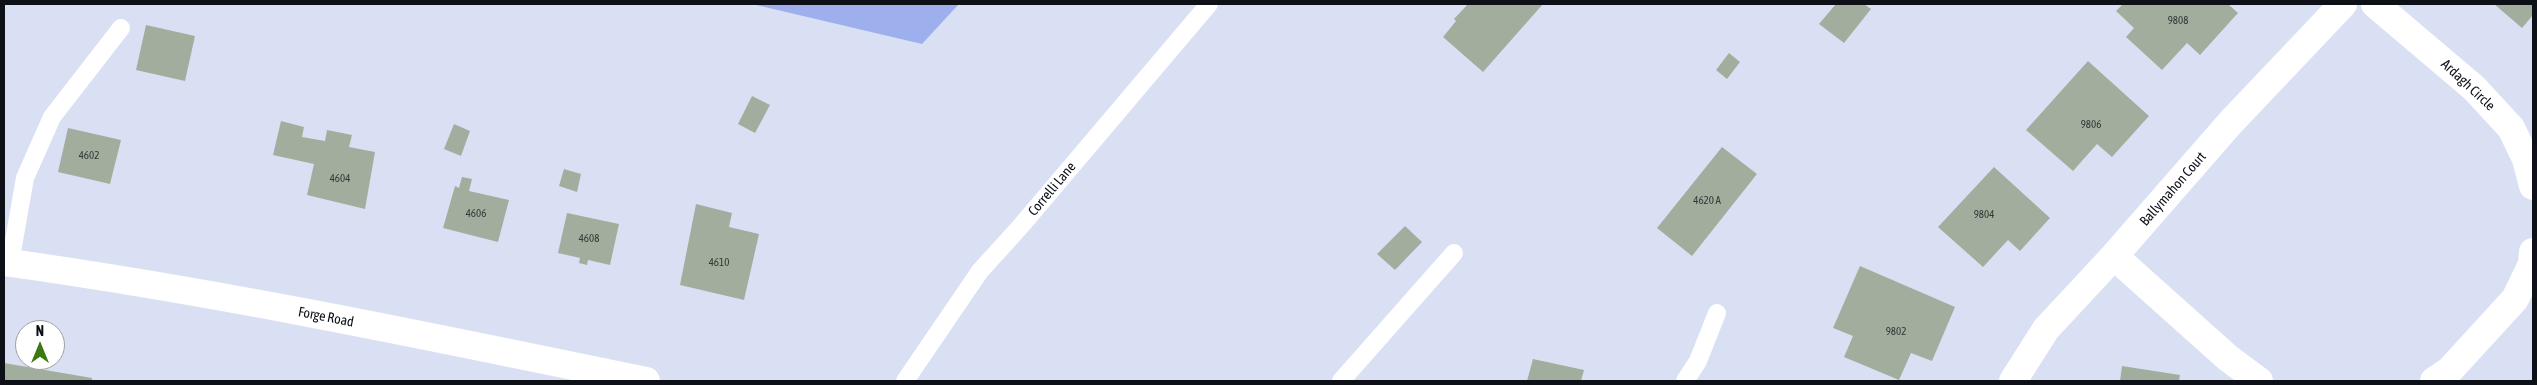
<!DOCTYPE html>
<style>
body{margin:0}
#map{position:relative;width:2537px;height:385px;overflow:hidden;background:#dae0f4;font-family:"Asap Condensed",sans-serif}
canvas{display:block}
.frame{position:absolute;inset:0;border:5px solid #0e1017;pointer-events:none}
.north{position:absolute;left:15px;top:320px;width:50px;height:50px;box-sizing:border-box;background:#fff;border:1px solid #9f9fa2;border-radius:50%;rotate:0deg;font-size:14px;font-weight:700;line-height:20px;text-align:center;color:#0e1017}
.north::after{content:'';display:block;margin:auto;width:18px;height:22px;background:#3c7811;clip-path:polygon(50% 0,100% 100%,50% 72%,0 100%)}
</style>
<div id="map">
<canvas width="2537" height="385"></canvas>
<div class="frame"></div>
<div class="north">N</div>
</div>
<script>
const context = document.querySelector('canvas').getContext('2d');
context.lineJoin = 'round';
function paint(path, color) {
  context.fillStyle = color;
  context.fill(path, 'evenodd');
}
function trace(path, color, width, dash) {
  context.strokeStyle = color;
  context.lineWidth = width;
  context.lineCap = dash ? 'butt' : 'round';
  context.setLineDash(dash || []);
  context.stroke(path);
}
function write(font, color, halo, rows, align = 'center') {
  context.font = font + ' "Asap Condensed",sans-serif';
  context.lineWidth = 4;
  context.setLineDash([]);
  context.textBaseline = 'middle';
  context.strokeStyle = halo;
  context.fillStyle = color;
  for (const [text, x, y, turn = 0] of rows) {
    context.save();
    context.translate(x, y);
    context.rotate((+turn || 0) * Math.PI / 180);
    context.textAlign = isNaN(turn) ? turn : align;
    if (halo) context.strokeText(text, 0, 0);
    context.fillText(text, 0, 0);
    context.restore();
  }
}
paint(new Path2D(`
 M752 4H959L922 44Z`), '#9eafee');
paint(new Path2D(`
 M1468 4H1543L1483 72 1443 37 1456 21 1454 19Z
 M1836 4H1864L1871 9 1844 43 1819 24Z
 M2123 4H2228L2238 13 2200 55 2187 43 2162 70 2126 37 2134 28 2116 11Z
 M2494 4H2533V15L2522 28Z
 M146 25 195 36 185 81 136 70Z
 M1729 53 1740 62 1727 79 1716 70Z
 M2088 61 2149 116 2112 157 2097 144 2073 171 2026 130Z
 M752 96 770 105 755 133 738 124Z
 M281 121 304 127 302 137 325 141 327 130 352 135 349 147 375 152 365 209 307 195 314 164 273 155Z
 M454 124 470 131 461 156 444 149Z
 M68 128 121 140 110 184 58 172Z
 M1722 147 1757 174 1692 256 1657 228Z
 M1994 167 2050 218 2020 251 2008 240 1983 267 1938 227Z
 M564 169 581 174 577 192 559 186Z
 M462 177 472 179 469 191 509 200 498 242 443 228 455 186 459 188Z
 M696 204 732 213 729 227 759 234 744 300 680 285Z
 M567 213 619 224 610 265 588 260 587 265 579 263 580 258 558 253Z
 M1405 226 1422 242 1395 270 1377 254Z
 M1860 266 1955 307 1932 361 1911 353 1899 380 1844 357 1853 336 1833 328Z
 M1533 359 1584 370 1581 381H1527Z
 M4 363 92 378V381H4Z
 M2122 366 2180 375 2179 381H2120Z`), '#a2ae9d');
trace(new Path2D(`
 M10 263 25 178 52 117 121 28
 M905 381 980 271 1020 227 1209 4
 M1341 381 1454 253
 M1685 381 1698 361 1717 313`), '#fff', 18);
trace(new Path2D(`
 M2375 4 2474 88 2511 128 2526 159 2533 186
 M2114 256 2228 358 2259 381
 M4 262C219 292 433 337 646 381
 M2013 381 2046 329 2114 256 2231 122 2343 4
 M2434 381 2449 371 2515 299 2532 264 2533 252`), '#fff', 28);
write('11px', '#333838', null, [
 ["9808",2178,21],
 ["9806",2091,125],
 ["4602",89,156],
 ["4604",340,179],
 ["4620 A",1707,201],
 ["4606",476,214],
 ["9804",1984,215],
 ["4608",589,239],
 ["4610",719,263],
 ["9802",1896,332]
]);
write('14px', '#0e1017', '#fff', [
 ["Ardagh Circle",2468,85,43],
 ["Correlli Lane",1052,189,-50],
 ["Ballymahon Court",2173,189,-49],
 ["Forge Road",326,317,11]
]);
</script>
